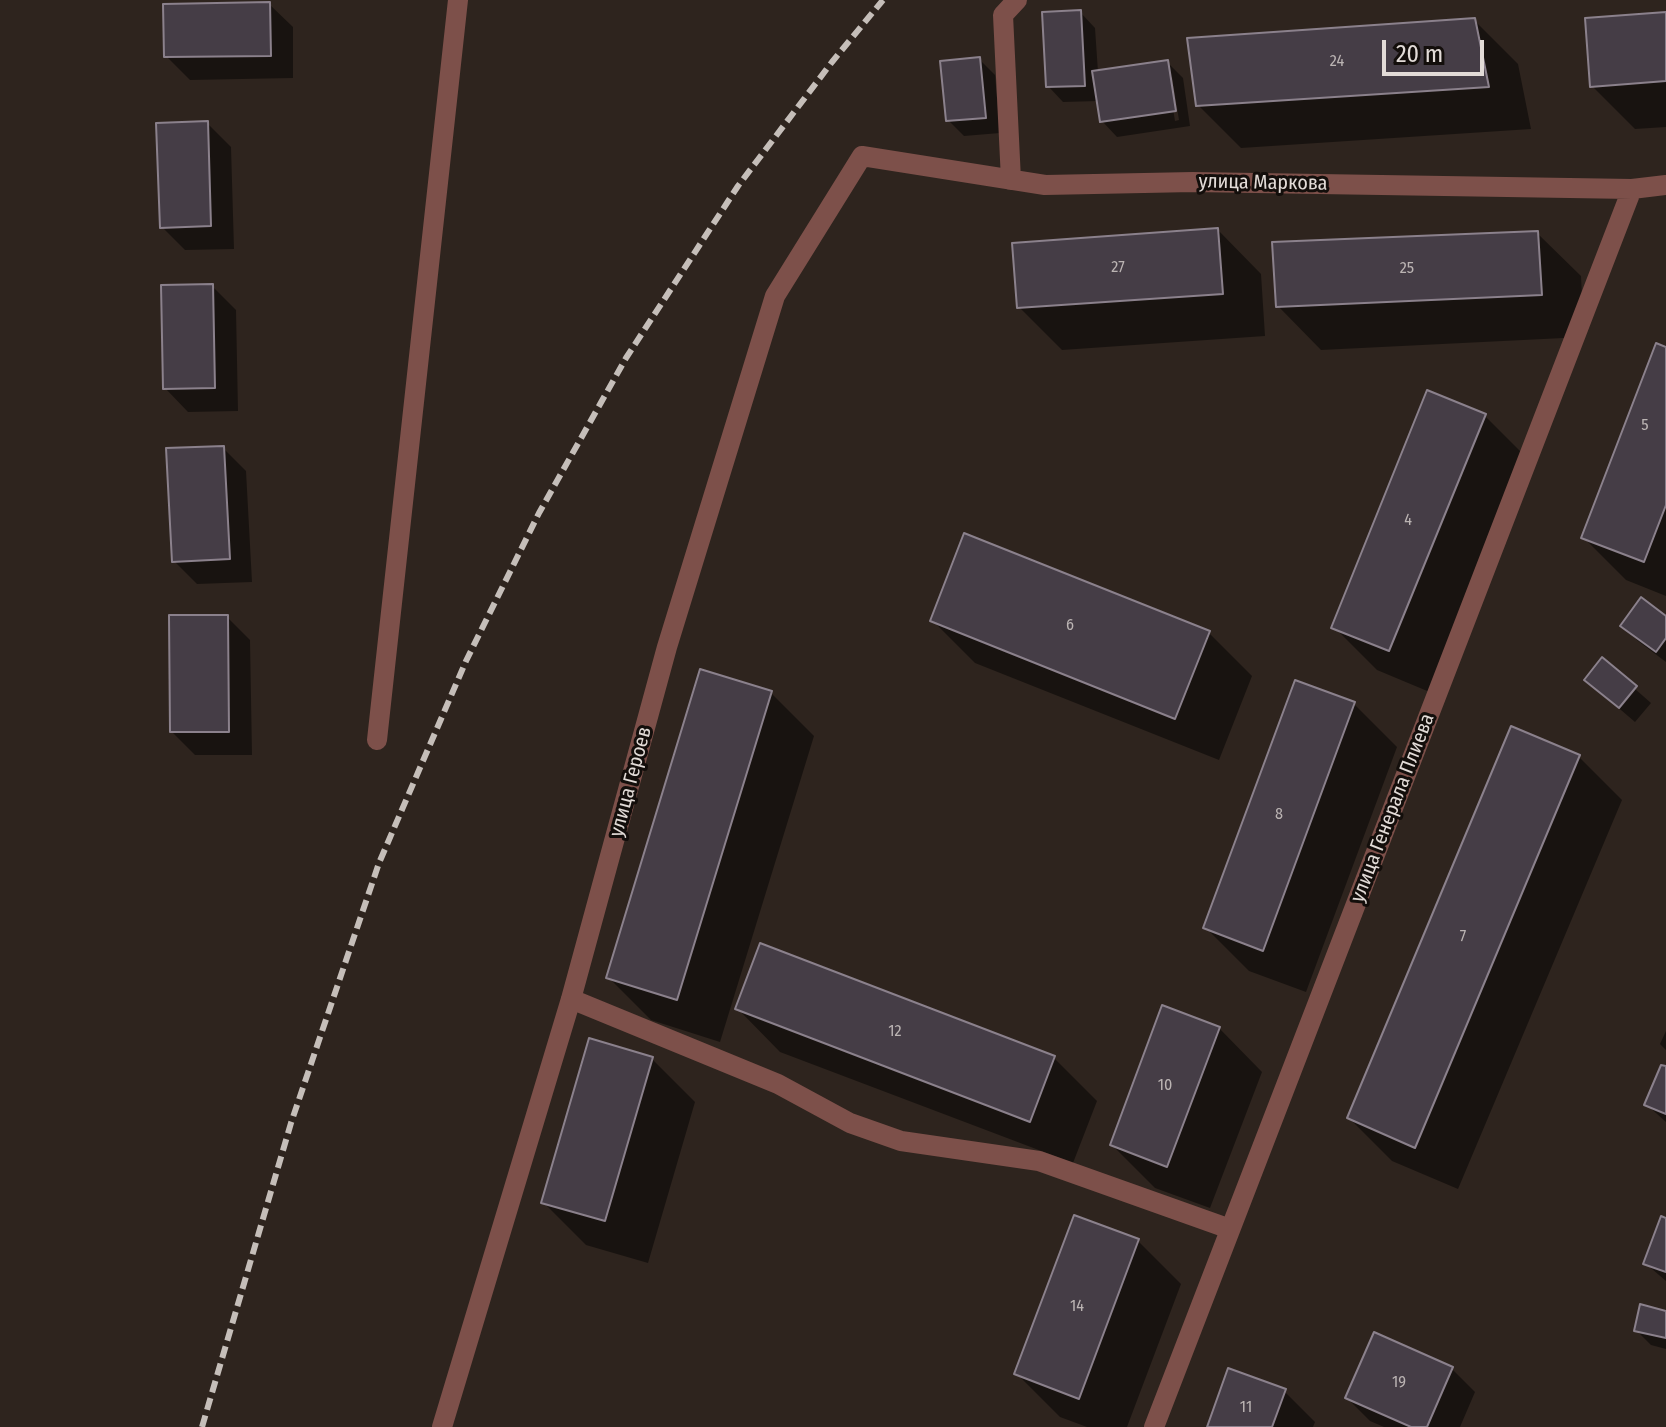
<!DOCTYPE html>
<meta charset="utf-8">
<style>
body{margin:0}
#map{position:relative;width:1666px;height:1427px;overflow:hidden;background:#2e241e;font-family:"Fira Sans Condensed",sans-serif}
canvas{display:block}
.scale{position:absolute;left:1382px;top:40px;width:102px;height:36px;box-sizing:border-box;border:4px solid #e2dbd7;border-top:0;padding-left:10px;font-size:24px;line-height:28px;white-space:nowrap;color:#e2dbd7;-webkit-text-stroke:6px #130e0b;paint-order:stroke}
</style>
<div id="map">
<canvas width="1666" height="1427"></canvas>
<div class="scale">20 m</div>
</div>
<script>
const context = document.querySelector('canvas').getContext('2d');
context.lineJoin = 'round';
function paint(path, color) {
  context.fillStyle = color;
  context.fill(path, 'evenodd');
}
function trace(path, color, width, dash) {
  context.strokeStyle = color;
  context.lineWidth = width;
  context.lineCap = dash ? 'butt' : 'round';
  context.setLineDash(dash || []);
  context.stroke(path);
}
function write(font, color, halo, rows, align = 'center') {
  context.font = font + ' "Fira Sans Condensed",sans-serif';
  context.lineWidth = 6;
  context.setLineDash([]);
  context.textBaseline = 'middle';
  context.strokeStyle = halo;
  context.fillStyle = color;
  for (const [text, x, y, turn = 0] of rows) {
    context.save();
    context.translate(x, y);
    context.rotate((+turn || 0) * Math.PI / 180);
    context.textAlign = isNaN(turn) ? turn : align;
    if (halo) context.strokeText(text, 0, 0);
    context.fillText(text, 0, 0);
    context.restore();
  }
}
paint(new Path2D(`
 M269 4 293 27V78L190 80 166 56Z
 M1080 12 1095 28 1098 72 1167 62 1183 78 1190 126 1117 137 1102 121 1099 101 1063 102 1048 86ZM1168 77H1172L1179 120 1175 121Z
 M1666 14V127L1635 129 1592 86Z
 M1474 20 1518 64 1531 129 1241 148 1198 105Z
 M979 59 995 75 1000 133 964 136 948 120Z
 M207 123 231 147 234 249 185 250 162 227Z
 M1218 230 1261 274 1265 336 1062 350 1019 307Z
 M1537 233 1581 276 1584 337 1321 350 1278 306Z
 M212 286 236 310 238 411 188 412 165 388Z
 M1666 349V596L1626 580 1583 537Z
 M1485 416 1528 459 1432 693 1377 670 1334 627Z
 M223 448 246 471 252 582 197 584 174 561Z
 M227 617 250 640 252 755H195L172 732Z
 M1666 619V662L1638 641 1623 626Z
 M932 620 1209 633 1252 676 1219 760 975 663Z
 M1602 660 1651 703 1635 722 1586 680Z
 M771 693 814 736 720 1042 651 1020 608 977Z
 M1354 704 1397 747 1306 992 1249 971 1206 928Z
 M1579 757 1622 800 1458 1189 1392 1161 1349 1118Z
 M737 1008 1054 1058 1097 1101 1073 1163 780 1052Z
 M1219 1028 1262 1072 1210 1208 1155 1188 1112 1145Z
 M1666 1031V1050L1660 1044Z
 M652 1059 695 1102 648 1263 586 1245 543 1202Z
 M1666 1069V1122L1647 1105Z
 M1666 1220V1281L1645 1263Z
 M1138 1241 1181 1284 1127 1427H1087L1060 1417 1017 1374Z
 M1666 1313V1349L1651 1345 1636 1330Z
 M1452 1369 1475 1392 1460 1427H1384L1370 1421 1347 1398Z
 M1284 1391 1315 1422 1313 1427H1209Z`), '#0007');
const building = new Path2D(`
 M270 2 271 56 164 57 163 4Z
 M1081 10 1085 86 1046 87 1042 12Z
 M1666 12V81L1590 87 1585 18Z
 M1475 18 1489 87 1196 106 1187 38Z
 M980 57 986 118 946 121 940 61Z
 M1168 60 1176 111 1100 122 1092 71Z
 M208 121 211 226 160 228 156 123Z
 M1218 228 1223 294 1017 308 1012 243Z
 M1538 231 1542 295 1276 307 1272 242Z
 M213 284 215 388 163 389 161 285Z
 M1656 343 1666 347V505L1644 562 1581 538Z
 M1427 390 1486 414 1389 651 1331 628Z
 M224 446 230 559 172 562 166 448Z
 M964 533 1210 631 1175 719 930 621Z
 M1641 597 1666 616V638L1656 652 1620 626Z
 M169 615H228L229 732H170Z
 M1602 657 1637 686 1619 708 1584 680Z
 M700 669 772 691 677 1000 606 978Z
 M1295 680 1355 702 1263 951 1203 928Z
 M1511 726 1580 755 1415 1148 1347 1118Z
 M760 943 1055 1056 1030 1122 735 1009Z
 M1162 1005 1220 1027 1167 1167 1110 1145Z
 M589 1038 653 1057 605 1221 541 1203Z
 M1661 1065 1666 1066V1114L1644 1105Z
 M1074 1215 1139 1239 1079 1399 1014 1374Z
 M1661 1216 1666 1218V1272L1643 1264Z
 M1640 1304 1666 1311V1338L1634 1331Z
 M1374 1332 1453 1367 1427 1427H1411L1345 1398Z
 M1228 1368 1286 1389 1272 1427H1207Z`);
paint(building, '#453d46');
trace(building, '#8b818c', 2);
trace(new Path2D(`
 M1011 180 1003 15 1017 0
 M377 740 458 0
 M571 999 778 1084 850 1123 901 1141 1039 1161 1230 1229
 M442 1427 571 999 667 647 775 296 862 156 1045 185 1193 182 1632 189 1666 185
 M1154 1427 1632 189`), '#7d504a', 20);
trace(new Path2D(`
 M202 1427 291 1123 379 863 466 661 539 513 626 358 738 186 832 62 883 0`), '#c5beb9', 6, [12, 6]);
write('16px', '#bbb4b3', null, [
 ["24",1337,62],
 ["27",1118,268],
 ["25",1407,269],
 ["5",1645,426],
 ["4",1408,521],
 ["6",1070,626],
 ["8",1279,815],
 ["7",1463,937],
 ["12",895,1032],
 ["10",1165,1086],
 ["14",1077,1307],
 ["19",1399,1383],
 ["11",1246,1408]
]);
write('20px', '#e2dbd7', '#130e0b', [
 ["улица Маркова",1263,183,1],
 ["улица Героев",631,782,-75],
 ["улица Генерала Плиева",1393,808,-69]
]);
</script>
